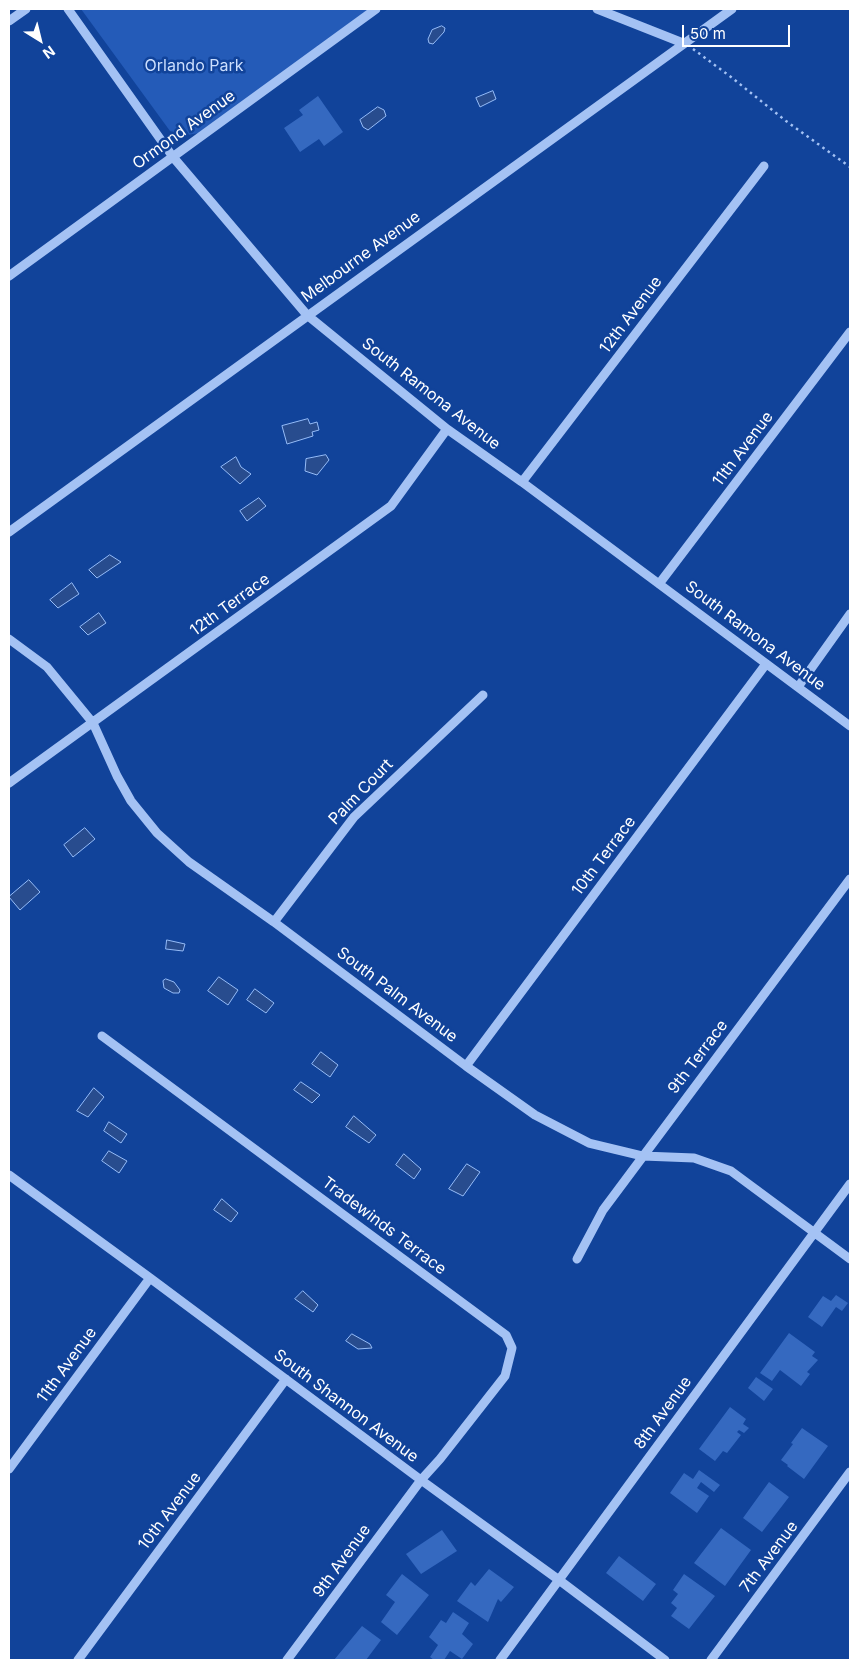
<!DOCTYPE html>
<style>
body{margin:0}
#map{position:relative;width:859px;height:1669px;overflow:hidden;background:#11439a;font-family:Inter,sans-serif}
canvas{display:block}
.frame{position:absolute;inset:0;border:10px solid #fff;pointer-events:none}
.north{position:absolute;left:15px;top:15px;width:50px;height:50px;-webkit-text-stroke:4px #11439a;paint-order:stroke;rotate:144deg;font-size:14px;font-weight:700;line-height:20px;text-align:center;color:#fff}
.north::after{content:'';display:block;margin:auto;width:18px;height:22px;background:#fff;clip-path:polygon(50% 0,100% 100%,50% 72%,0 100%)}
.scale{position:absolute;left:682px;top:25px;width:108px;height:22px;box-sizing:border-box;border:2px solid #fff;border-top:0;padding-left:6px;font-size:15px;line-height:18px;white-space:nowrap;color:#fff;-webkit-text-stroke:4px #11439a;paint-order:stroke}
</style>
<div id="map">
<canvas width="859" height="1669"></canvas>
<div class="frame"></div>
<div class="north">N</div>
<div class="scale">50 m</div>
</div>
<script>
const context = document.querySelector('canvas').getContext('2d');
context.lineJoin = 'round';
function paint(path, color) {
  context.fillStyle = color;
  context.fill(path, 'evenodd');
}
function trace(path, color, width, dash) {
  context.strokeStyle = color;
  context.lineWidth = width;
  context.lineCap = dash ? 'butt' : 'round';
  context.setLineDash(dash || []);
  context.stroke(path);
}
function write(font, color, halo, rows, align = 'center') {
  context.font = font + ' Inter,sans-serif';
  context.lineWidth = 5;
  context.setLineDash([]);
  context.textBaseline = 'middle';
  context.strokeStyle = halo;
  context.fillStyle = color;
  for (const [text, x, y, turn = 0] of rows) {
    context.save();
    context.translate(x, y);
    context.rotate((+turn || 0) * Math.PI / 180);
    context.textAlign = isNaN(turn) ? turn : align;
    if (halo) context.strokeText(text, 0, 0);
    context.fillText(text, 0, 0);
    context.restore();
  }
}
paint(new Path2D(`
 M81 9H369L199 133 181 136 170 131Z`), '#245bb8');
const water = new Path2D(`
 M442 26 445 28 444 32 433 44 429 43 428 39 432 30Z
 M493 91 496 99 480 107 476 98Z
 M378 107 384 110 386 116 368 130 363 127 360 120Z
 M308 419 310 424 317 422 319 430 312 432 313 436 287 444 282 426Z
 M326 455 329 460 317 475 305 471 306 459Z
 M236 457 241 467 251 474 240 484 221 467Z
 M259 498 266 506 247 521 240 511Z
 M110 555 121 562 97 578 89 570Z
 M72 583 79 594 58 608 50 600Z
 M99 613 106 623 88 635 80 627Z
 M85 828 95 839 73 857 64 845Z
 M29 880 40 892 20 910 9 897Z
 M167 940 185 944 183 951 166 949Z
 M219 977 238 990 228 1005 208 991Z
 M166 979 174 982 180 990 179 993H173L164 988 163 981Z
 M255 989 274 1003 266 1013 247 1000Z
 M321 1052 338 1065 330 1077 312 1064Z
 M301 1082 320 1095 312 1103 294 1090Z
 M94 1088 104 1097 88 1117 77 1111Z
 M354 1116 376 1135 369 1143 346 1127Z
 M109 1122 127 1134 121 1143 104 1131Z
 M109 1151 127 1161 119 1173 102 1161Z
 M404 1154 421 1169 414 1179 396 1165Z
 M467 1164 480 1172 463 1196 449 1189Z
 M222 1199 238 1213 231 1222 214 1210Z
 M303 1291 318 1305 313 1312 295 1299Z
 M352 1334 370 1344 372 1348 358 1349 346 1341Z`);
paint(water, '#284c8e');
trace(water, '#96bcf7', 1);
paint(new Path2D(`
 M318 96 343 132 324 146 319 139 300 152 284 128 303 115 299 110Z
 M836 1295 848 1303 842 1311 836 1307 822 1327 808 1317 823 1296 831 1301Z
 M789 1333 815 1352 812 1356 818 1360 807 1372 810 1374 801 1386 780 1370 772 1381 760 1373Z
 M756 1377 773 1389 764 1401 748 1388Z
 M730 1407 746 1419 743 1424 749 1428 744 1433 739 1430 737 1432 741 1435 727 1453 723 1451 715 1461 699 1449Z
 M802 1428 828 1446 804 1479 787 1466 788 1465 781 1460 793 1444 791 1443Z
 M699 1470 720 1485 714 1492 701 1482 697 1488 709 1496 697 1513 670 1493 684 1473 693 1479Z
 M769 1482 789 1497 762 1532 743 1518Z
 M721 1528 751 1550 725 1586 694 1563Z
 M442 1530 457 1551 421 1574 406 1554Z
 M619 1556 656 1584 643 1601 606 1573Z
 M489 1569 514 1587 501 1602 498 1599 488 1622 457 1601 471 1582 475 1586Z
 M402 1574 429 1595 397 1635 381 1622 395 1602 386 1595Z
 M684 1574 715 1596 689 1629 671 1616 677 1608 671 1603 678 1594 673 1590Z
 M453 1612 469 1623 462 1634 473 1644 462 1659 450 1651 444 1660H434L430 1657 438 1645 429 1637 441 1620 446 1623Z
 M362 1626 381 1640 366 1660H334Z`), '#3569c0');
trace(new Path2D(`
 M693 49 731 77 786 121 850 167`), '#a4c2f4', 2.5, [2.5, 4]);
trace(new Path2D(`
 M68 9 173 157 307 315 447 429 522 482 850 726
 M597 9 683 43
 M9 21 26 9
 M9 276 376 9
 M522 482 764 166
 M9 532 732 9
 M659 584 850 332
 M9 639 47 667 93 723 117 776 131 801 157 833 189 862 274 922 466 1066 535 1115 589 1143 643 1156 694 1158 731 1171 850 1259
 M798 687 850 614
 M9 783 391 506 447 429
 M274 922 354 817 483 695
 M102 1036 506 1335 512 1348 505 1376 440 1459 421 1480 287 1660
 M466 1066 766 664
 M9 1175 150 1278 421 1480 559 1580 665 1660
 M577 1259 603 1210 850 879
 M9 1469 150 1278
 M78 1660 286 1379
 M500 1660 850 1184
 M711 1660 850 1472`), '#a4c2f4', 9);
write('16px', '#ccdffe', '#11439a', [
 ["Orlando Park",194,66]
]);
write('16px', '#fff', '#11439a', [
 ["Ormond Avenue",184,130,-36],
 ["Melbourne Avenue",361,257,-36],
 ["12th Avenue",631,315,-53],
 ["South Ramona Avenue",431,394,38],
 ["11th Avenue",743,449,-53],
 ["12th Terrace",230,605,-36],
 ["South Ramona Avenue",755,636,37],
 ["Palm Court",361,792,-46],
 ["10th Terrace",604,856,-53],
 ["South Palm Avenue",397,995,37],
 ["9th Terrace",698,1057,-53],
 ["Tradewinds Terrace",384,1226,37],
 ["11th Avenue",67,1365,-54],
 ["South Shannon Avenue",346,1406,37],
 ["8th Avenue",663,1413,-54],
 ["10th Avenue",170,1511,-53],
 ["7th Avenue",769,1557,-53],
 ["9th Avenue",342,1561,-54]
]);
</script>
